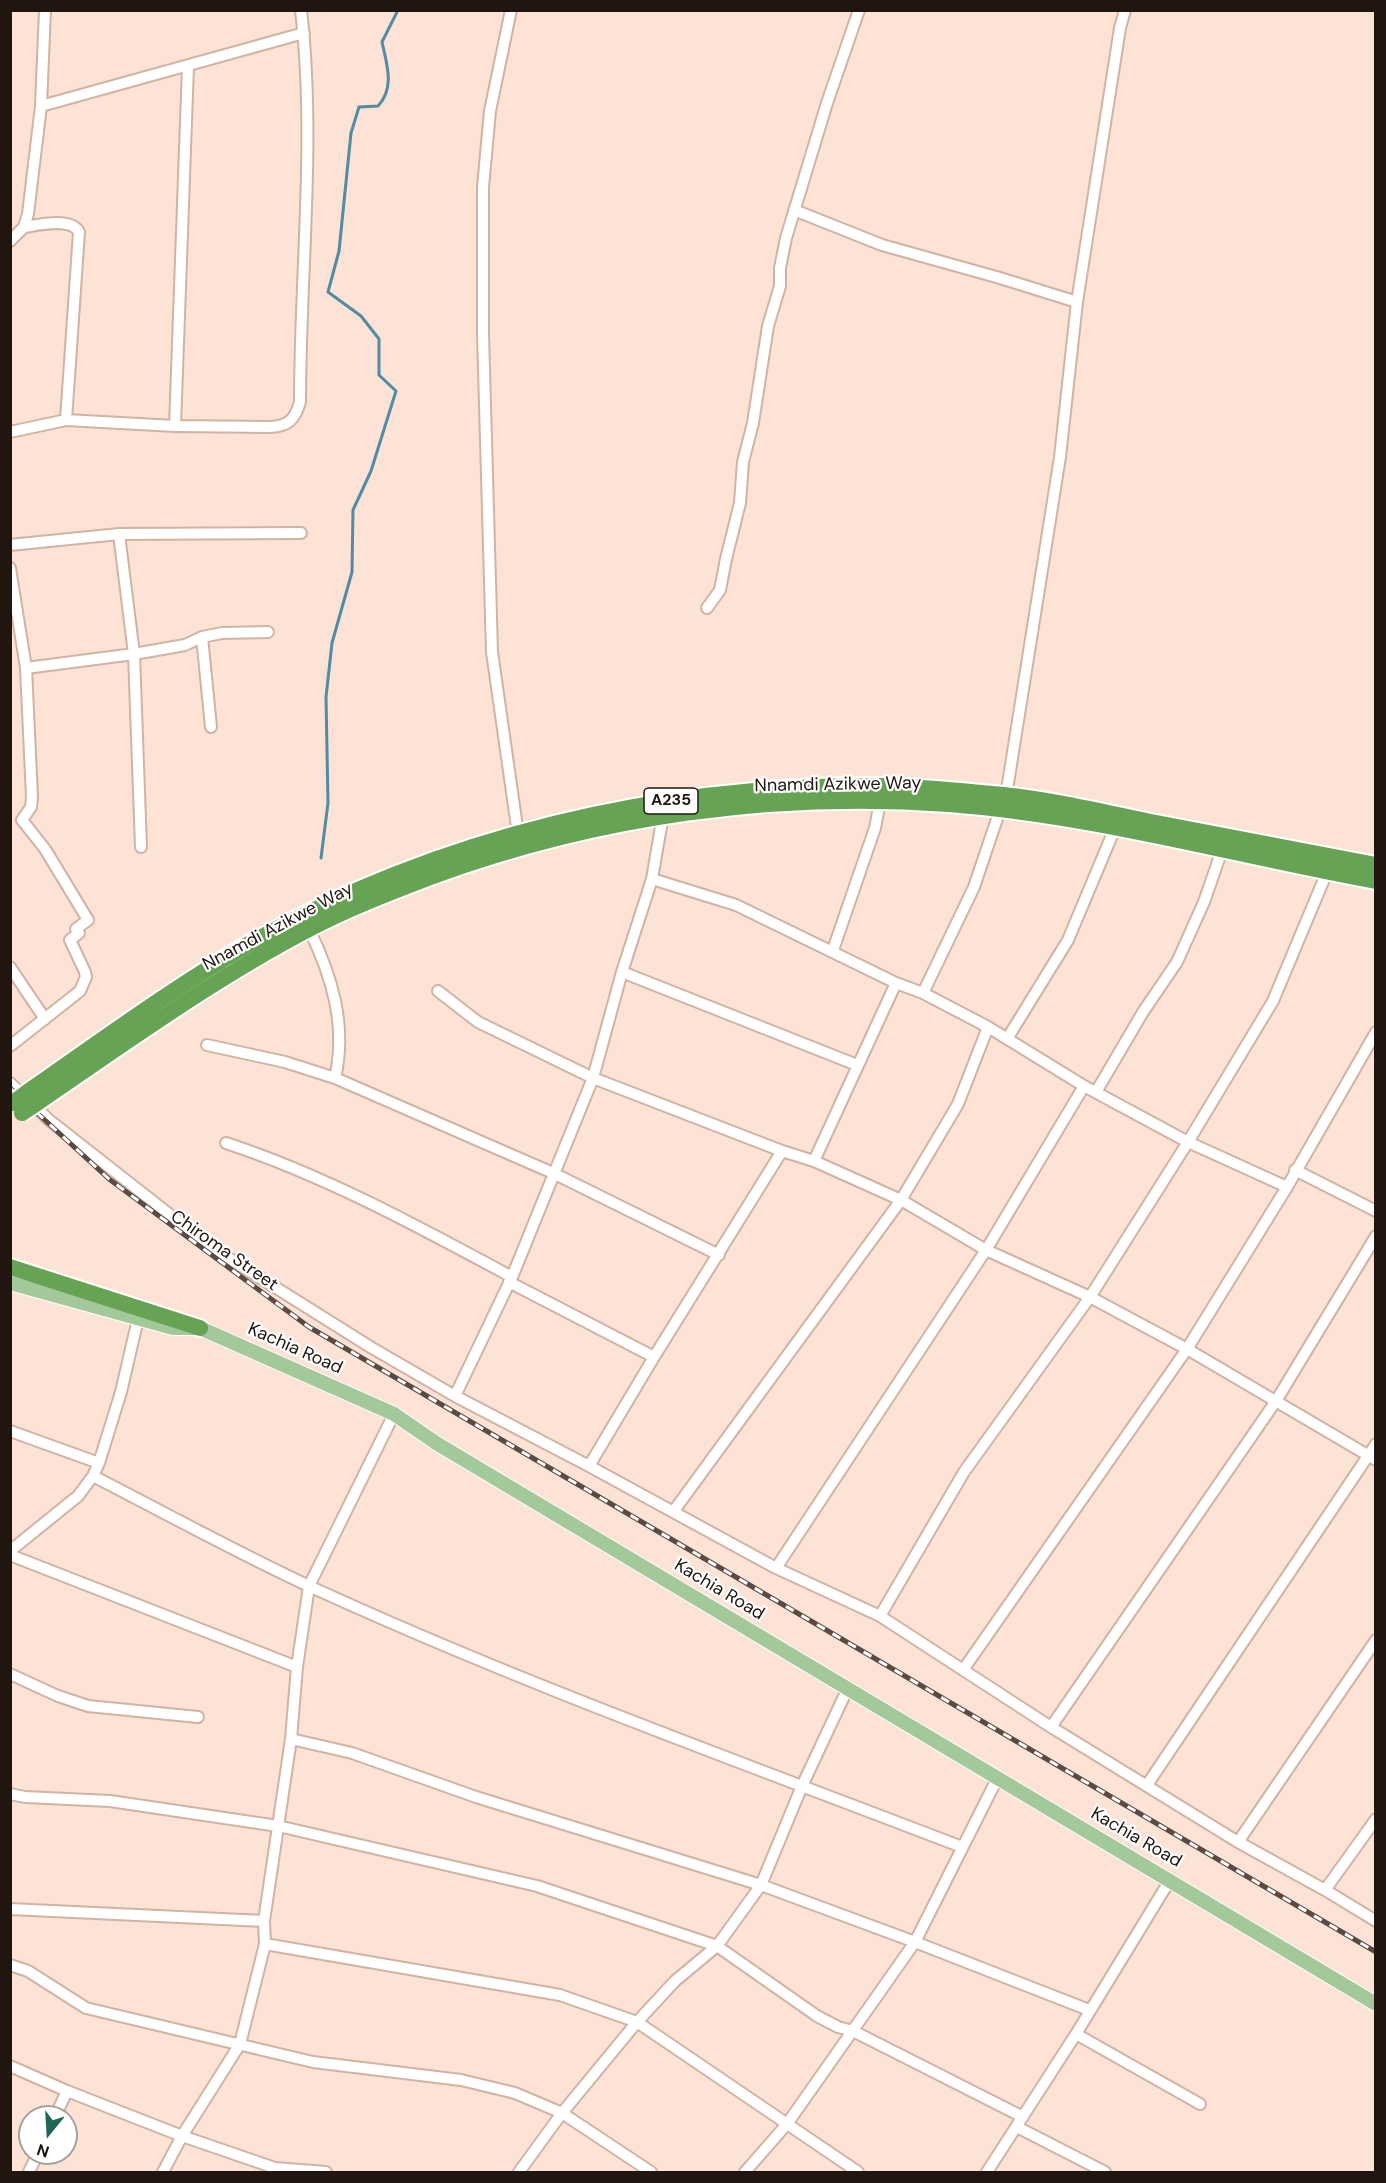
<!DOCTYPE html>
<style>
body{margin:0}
#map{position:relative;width:1386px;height:2183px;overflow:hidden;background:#fce3d5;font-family:"DM Sans",sans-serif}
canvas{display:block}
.frame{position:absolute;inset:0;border:12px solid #20150f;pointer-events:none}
.north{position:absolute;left:18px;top:2105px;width:60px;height:60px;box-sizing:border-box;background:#fff;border:2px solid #a6a19f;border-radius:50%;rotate:198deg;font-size:16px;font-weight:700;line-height:24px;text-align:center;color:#20150f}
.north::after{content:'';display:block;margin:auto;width:21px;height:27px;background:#216556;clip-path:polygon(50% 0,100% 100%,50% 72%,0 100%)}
</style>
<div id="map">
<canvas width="1386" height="2183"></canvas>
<div class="frame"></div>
<div class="north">N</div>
</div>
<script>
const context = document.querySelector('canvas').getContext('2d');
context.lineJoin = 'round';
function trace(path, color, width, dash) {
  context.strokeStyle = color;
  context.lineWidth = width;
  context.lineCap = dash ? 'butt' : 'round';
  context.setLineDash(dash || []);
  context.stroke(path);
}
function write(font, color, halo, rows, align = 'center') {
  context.font = font + ' "DM Sans",sans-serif';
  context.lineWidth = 4.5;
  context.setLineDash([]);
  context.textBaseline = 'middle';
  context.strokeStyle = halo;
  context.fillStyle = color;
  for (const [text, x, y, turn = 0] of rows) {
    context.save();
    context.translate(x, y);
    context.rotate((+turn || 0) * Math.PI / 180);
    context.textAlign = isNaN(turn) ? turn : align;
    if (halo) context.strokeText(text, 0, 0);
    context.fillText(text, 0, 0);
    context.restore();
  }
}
trace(new Path2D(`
 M321 858 328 803 326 697 332 643 352 572 353 510 371 471 396 391 379 375V339L361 316 328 292 339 251 351 133 359 107 378 106C395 88 387 65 382 42L398 10`), '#528ba3', 3);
const minor = new Path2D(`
 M511 10 490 111 483 187V334L492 652 518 834
 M41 106 304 33
 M794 210 882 245 1000 278 1077 302
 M24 227C38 225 71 217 79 232L66 420
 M10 241 24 227 28 214 41 106 45 10
 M175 426 188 66
 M10 432 66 420 175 426 270 427C288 426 295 420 300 402 300 272 316 141 301 10
 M119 534 134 654 141 847
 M10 545 119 534 301 533
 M10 568 26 668 32 797 31 807 22 820 45 849 88 920 76 929 79 933 70 940 85 972 86 977 80 991 10 1046
 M707 608 720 590 726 559 740 503 743 462 753 423 768 326 780 286V268L786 238 827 103 859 10
 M202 637 211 727
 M26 668 134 654 185 645 202 637 222 633 268 632
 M1006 796 1060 457 1077 302 1120 28 1125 10
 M652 879 736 905 896 983 923 993 988 1027 1084 1086 1188 1142 1287 1187
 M309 929C332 976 347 1026 335 1078
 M833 950 875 828 880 802
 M10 967 45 1019
 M622 972 857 1065
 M438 991 478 1022 593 1078 782 1151 814 1161 901 1200 986 1250 1090 1297 1187 1349 1376 1460
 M923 993 974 887 1000 810
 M1007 1039 1068 940 1115 828
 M207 1045 285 1062 335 1078 553 1173 719 1255
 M10 1083 49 1120 211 1247 372 1348 455 1396 589 1466 776 1568 880 1616 1051 1727 1238 1842 1325 1890 1376 1921
 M1096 1092 1143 1012 1177 962 1204 902 1222 850
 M226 1143C326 1176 419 1227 512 1277
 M814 1161 896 983
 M1295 1170 1376 1211
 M509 1282 654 1357
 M455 1396 512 1277 593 1078 622 972 652 879 663 815
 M10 1431 99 1463
 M589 1466 654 1357 782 1151
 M93 1476C165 1513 236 1552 309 1586 522 1684 744 1763 962 1847
 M673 1512 901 1200 958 1104 988 1027
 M10 1551 78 1496 93 1476 99 1463 121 1392 138 1319
 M10 1555 297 1667
 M776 1568 986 1250 1084 1086
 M880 1616 964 1472 1090 1297 1188 1142 1273 1001 1327 872
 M963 1670 1187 1349 1287 1187 1376 1032
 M10 1674 58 1696 88 1706 198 1717
 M1051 1727 1276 1401 1376 1236
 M291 1739 352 1753 476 1797 761 1885 915 1942 1089 2010
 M1147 1785 1376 1444
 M10 1794 25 1797 110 1801 278 1826 537 1886 717 1946 817 2016 838 2027 853 2031 1023 2117
 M1238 1842 1376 1640
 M1325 1890 1376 1819
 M10 1909 264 1921
 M265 1944 560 1995 637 2022 858 2172
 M10 1965 28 1971 86 2008 313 2062 461 2080 515 2093 562 2113 651 2172
 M1076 2034 1200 2104
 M10 2066 67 2091 182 2136 275 2168 326 2172
 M55 2117 67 2091
 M1017 2127 1105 2172
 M29 2172 38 2153
 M163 2172 182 2136 240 2044 265 1944 264 1921 291 1739 297 1667 309 1586 394 1414
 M519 2172 562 2113 637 2022 675 1981 717 1946 761 1885 802 1786 847 1690
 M745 2172 787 2124 915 1942 997 1779
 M987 2172 1076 2034 1170 1880`);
const major = new Path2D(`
 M10 1283 173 1328H200L394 1414 436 1443 1376 2004`);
const highway = new Path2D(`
 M29 1091C101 1041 173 988 249 944 441 836 662 784 881 786 921 787 963 791 1003 795 1052 800 1102 812 1151 822 1226 836 1301 851 1376 865
 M40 1101C128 1041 214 979 309 929 349 908 391 892 433 876 598 816 774 791 949 804 1093 815 1234 855 1376 881
 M10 1267 200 1328`);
trace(minor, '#d1b3a3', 14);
trace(major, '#fff', 16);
trace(highway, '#fff', 20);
trace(minor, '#fff', 10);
trace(major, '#a3c899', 14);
trace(highway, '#66a355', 16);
const rail = new Path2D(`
 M10 1088 109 1179 309 1327 1376 1952`);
trace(rail, '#594b43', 5);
trace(rail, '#fff', 3, [9]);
const highwayBridge = new Path2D(`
 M13 1103 29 1091
 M22 1113 40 1101`);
trace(highwayBridge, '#fff', 20, []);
trace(highwayBridge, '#66a355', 16);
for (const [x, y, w] of [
 [671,801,54]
]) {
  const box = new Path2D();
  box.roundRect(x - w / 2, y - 13, w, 26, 4.5);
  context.fillStyle = '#fff';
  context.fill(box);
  trace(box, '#20150f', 1.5);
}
write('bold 16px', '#20150f', null, [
 ["A235",671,801]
]);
write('18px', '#20150f', '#fff', [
 ["Nnamdi Azikwe Way",838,785,-1],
 ["Nnamdi Azikwe Way",278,927,-28],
 ["Chiroma Street",224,1251,35],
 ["Kachia Road",295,1349,24],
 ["Kachia Road",719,1590,31],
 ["Kachia Road",1136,1838,30]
]);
</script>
